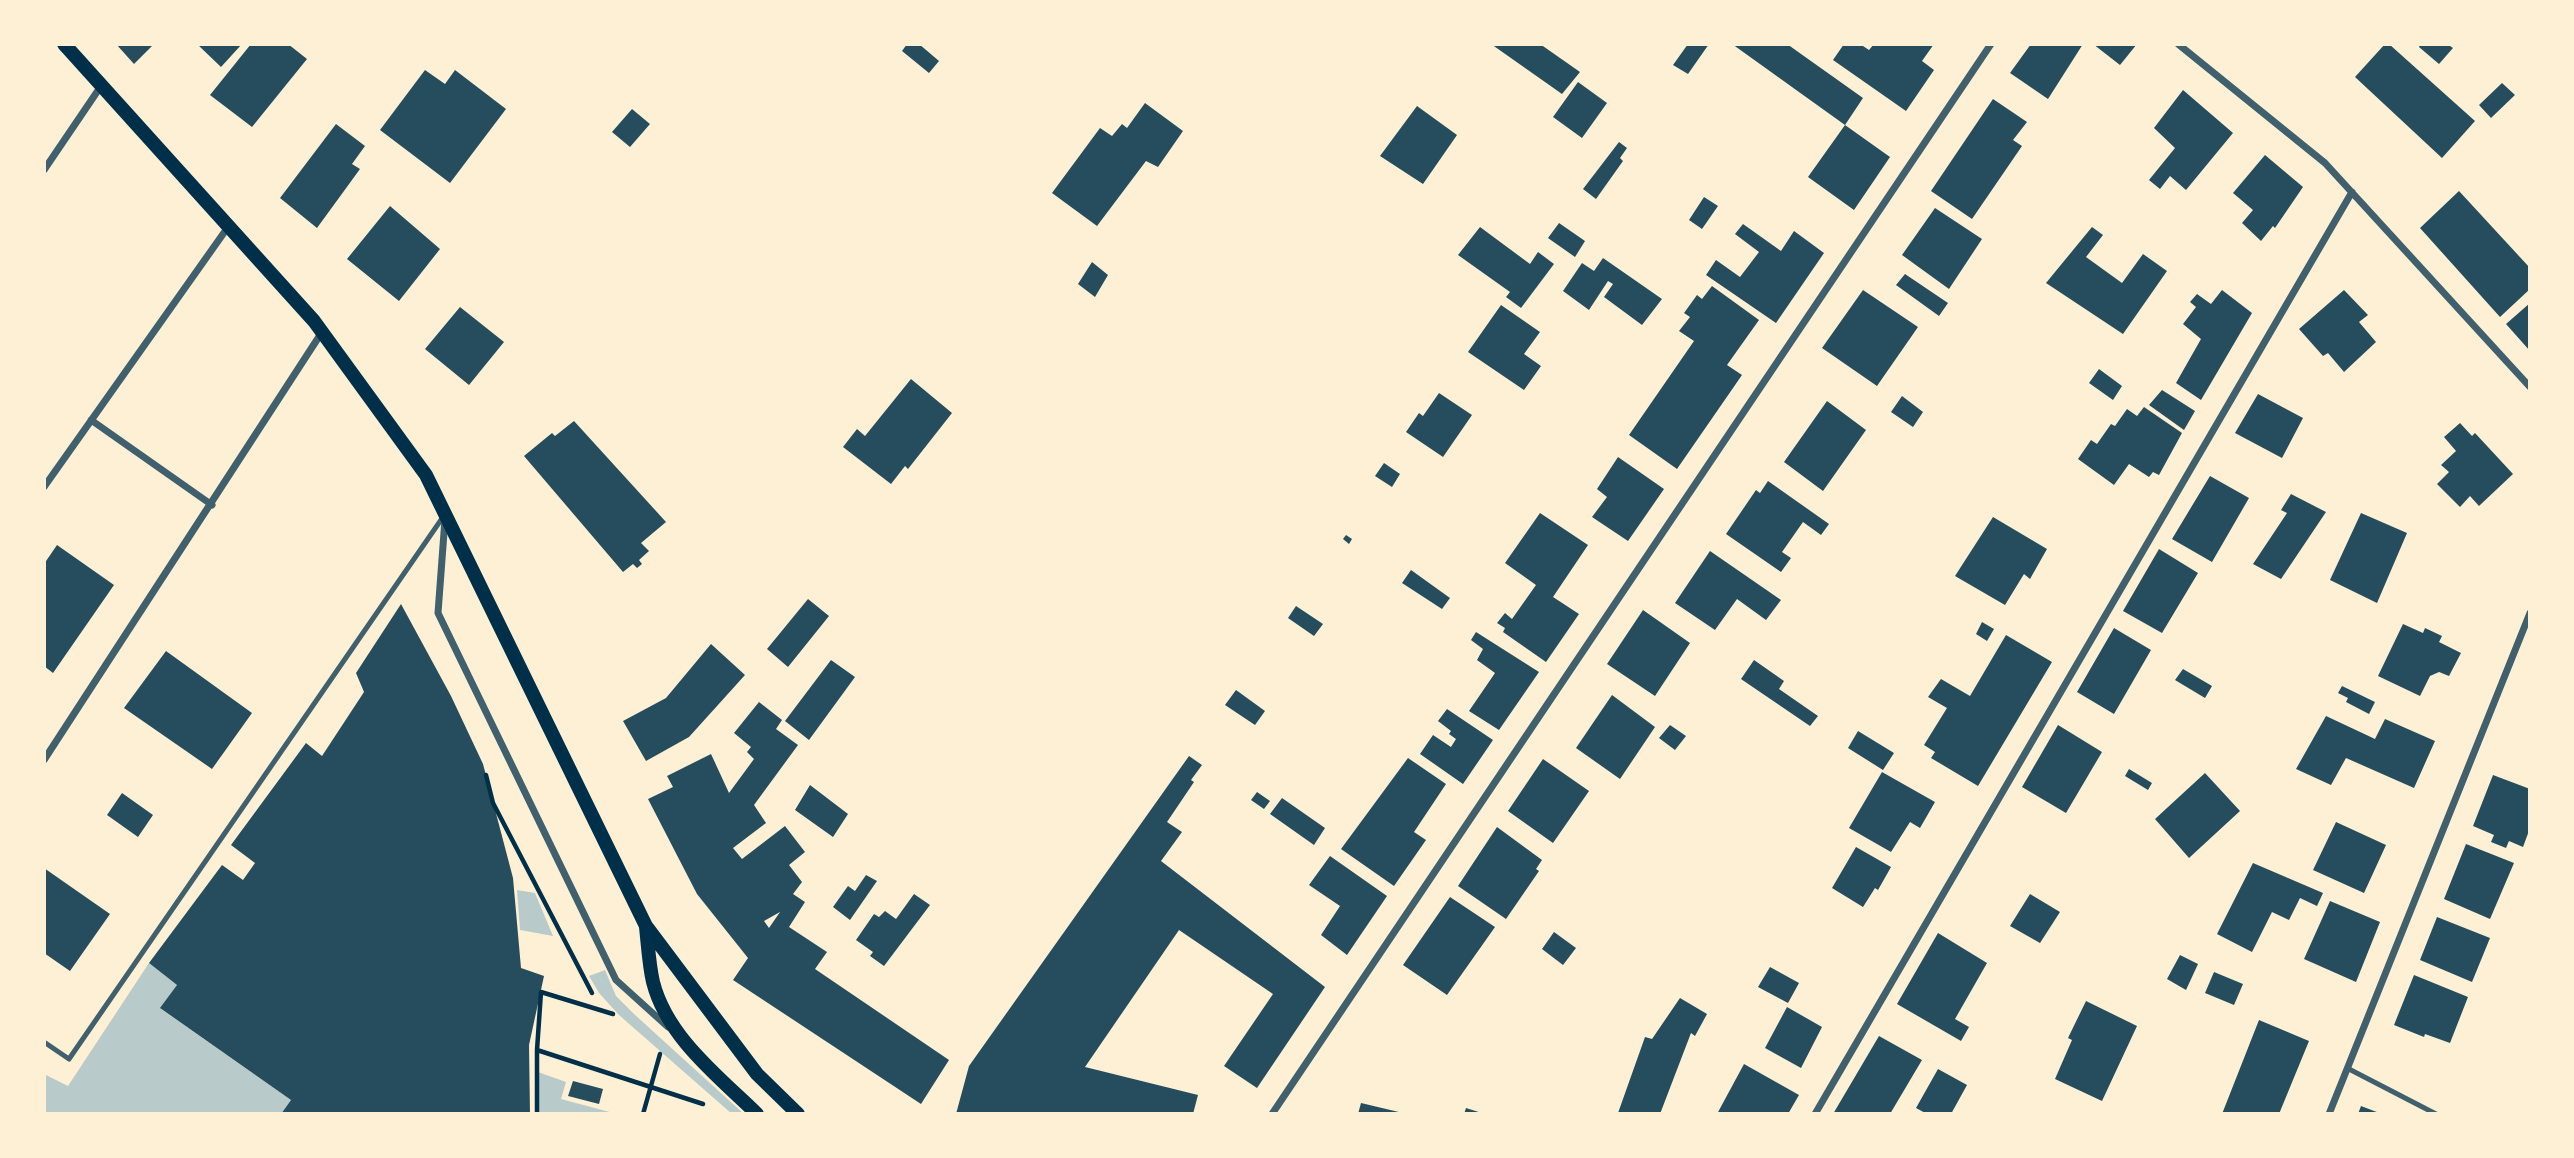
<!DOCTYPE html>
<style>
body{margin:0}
#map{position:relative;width:2574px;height:1158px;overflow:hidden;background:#fdf0d5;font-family:"Exo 2",sans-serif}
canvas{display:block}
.frame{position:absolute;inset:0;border:46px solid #fdf0d5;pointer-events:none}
</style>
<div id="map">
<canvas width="2574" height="1158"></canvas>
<div class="frame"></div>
</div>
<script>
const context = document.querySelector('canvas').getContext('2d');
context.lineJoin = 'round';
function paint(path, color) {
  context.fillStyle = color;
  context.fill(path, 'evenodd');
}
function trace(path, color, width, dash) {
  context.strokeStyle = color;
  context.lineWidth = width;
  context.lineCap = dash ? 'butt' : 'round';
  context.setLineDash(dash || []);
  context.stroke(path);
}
paint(new Path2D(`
 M517 890 535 893 553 936 520 930Z
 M149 963 177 985 161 1009 291 1100 281 1114H44V1074L68 1086Z
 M605 970 616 996 634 1014 744 1114H732L619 1015 599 993 589 976Z
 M538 1072 566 1082 561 1099 617 1114H546L539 1112Z`), '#b9caca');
paint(new Path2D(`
 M116 44H154L134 64Z
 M197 44H242L221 67Z
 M251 44H288L307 59 252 127 210 95Z
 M907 44H919L939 61 929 73 902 51Z
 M1491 44H1540L1580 72 1562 94Z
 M1688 44H1709L1688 74 1673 65Z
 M1732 44H1787L1863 98 1845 125Z
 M1844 44H1860L1869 50 1874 44H1934L1922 61 1934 70 1906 111 1833 60Z
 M2031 44H2083L2048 99 2010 73Z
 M2093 44H2137L2120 65Z
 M2385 44H2389L2475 121 2442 158 2355 77Z
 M2420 44H2447L2453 48 2439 64 2419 47Z
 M425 70 445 84 455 70 506 109 450 183 380 130Z
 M1578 82 1607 103 1582 138 1553 117Z
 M2502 83 2515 95 2491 118 2479 105Z
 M2183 90 2233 133 2186 190 2170 176 2160 189 2149 180 2175 148 2154 128Z
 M1993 99 2027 122 2013 140 2022 146 1972 219 1931 191Z
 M1145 103 1183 131 1158 167 1146 161 1097 226 1052 193 1100 128 1112 136 1122 124 1127 128Z
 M1417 106 1457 135 1423 184 1380 156Z
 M632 109 650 124 630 147 612 132Z
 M336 124 365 146 352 164 360 169 317 228 280 198Z
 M1845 125 1890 157 1854 210 1808 177Z
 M1619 142 1627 148 1620 158 1623 161 1596 199 1583 189Z
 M2265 155 2303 187 2275 228 2273 226 2261 241 2242 223 2253 210 2233 193Z
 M2459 191 2530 268V289L2500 317 2420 228Z
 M1704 197 1718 206 1702 229 1689 220Z
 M390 206 440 249 399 301 347 259Z
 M1935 208 1982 239 1949 289 1902 255Z
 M1559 223 1585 241 1575 257 1548 238Z
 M1743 224 1781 251 1794 231 1824 253 1776 323 1706 275 1716 260 1740 277 1759 252 1735 234Z
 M1480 227 1530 264 1538 252 1554 264 1521 308 1506 297 1510 292 1458 255Z
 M2092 227 2103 235 2086 257 2122 283 2143 254 2167 271 2123 334 2046 283Z
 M1603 258 1662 299 1642 325 1604 297 1613 284 1608 281 1589 310 1563 291 1582 263 1594 271Z
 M1092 262 1108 275 1095 297 1078 284Z
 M1905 274 1948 303 1939 316 1896 285Z
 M1712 286 1759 320 1727 365 1742 375 1677 469 1629 435 1694 341 1679 331 1690 317 1684 313 1697 295 1702 299Z
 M1863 290 1918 327 1877 386 1822 348Z
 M2222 290 2252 313 2201 400 2176 383 2201 339 2183 324 2196 307 2190 302 2197 294 2211 304Z
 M2344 290 2368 315 2359 322 2376 342 2344 372 2328 353 2323 356 2299 329Z
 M2530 303V351L2506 324Z
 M1501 305 1540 332 1524 354 1541 366 1524 390 1468 352Z
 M460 307 504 342 469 385 425 349Z
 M2099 369 2122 386 2113 400 2089 383Z
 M911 379 952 413 908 469 905 466 891 484 843 447 857 429 865 436Z
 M2162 390 2195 411 2184 430 2149 405Z
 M1439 393 1472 415 1443 457 1406 432 1419 413 1423 416Z
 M2258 394 2303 418 2282 458 2235 433Z
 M1902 396 1923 412 1913 427 1891 412Z
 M1827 401 1866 430 1823 491 1784 462Z
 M2144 407 2182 433 2159 475 2153 472 2149 477 2129 464 2114 485 2078 459 2091 440 2097 444 2111 424 2115 426 2127 409 2137 416Z
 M574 421 666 522 641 543 649 551 639 560 642 564 637 568 633 564 623 572 524 456 552 433 555 436Z
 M2460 423 2472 436 2475 433 2513 474 2479 506 2470 496 2460 507 2437 484 2449 472 2441 465 2456 451 2444 437Z
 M1618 457 1664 489 1628 541 1592 517 1607 497 1597 489Z
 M1384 463 1400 474 1392 487 1375 476Z
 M2210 476 2249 498 2212 562 2172 539Z
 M1768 481 1829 524 1821 535 1803 522 1782 552 1791 558 1781 572 1726 534 1756 490 1760 493Z
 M2291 494 2326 512 2281 579 2253 564 2287 513 2281 510Z
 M1540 513 1588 545 1553 597 1579 614 1546 662 1503 632 1505 628 1497 623 1505 613 1512 619 1536 585 1505 563Z
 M2361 513 2407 533 2377 603 2330 580Z
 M1993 517 2047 549 2030 579 2024 574 2005 605 1955 576Z
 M1346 535 1352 539 1349 544 1343 539Z
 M57 545 114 585 53 673 44 666V564Z
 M2159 549 2198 573 2162 633 2123 611Z
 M1710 551 1781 600 1766 620 1737 599 1715 630 1675 603Z
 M1411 570 1450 598 1442 609 1402 583Z
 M808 599 829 616 788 667 767 649Z
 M401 604 451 696 483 764 513 878 521 968 544 976 529 1045 530 1114H281L291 1100 160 1008 177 985 149 963 222 865 243 880 255 863 231 845 306 743 322 756 364 692 356 673Z
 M1296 606 1323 624 1314 636 1288 618Z
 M1643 610 1690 643 1655 696 1607 664Z
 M1982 622 1994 629 1987 641 1976 634Z
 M2403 624 2423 633 2425 628 2442 636 2439 642 2461 653 2449 676 2439 672 2430 676 2420 696 2378 676Z
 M2114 628 2151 650 2114 714 2077 692Z
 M1476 632 1539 672 1499 730 1469 711 1495 673 1477 660 1483 649 1471 640Z
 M2006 635 2052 662 1978 786 1931 758 1935 752 1924 745 1947 708 1928 697 1941 679 1970 696Z
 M711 644 745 675 689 737 646 761 623 721 666 698Z
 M166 651 252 713 212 769 124 708Z
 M831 660 855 677 809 740 785 721Z
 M1754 660 1784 681 1779 689 1818 716 1810 726 1741 679Z
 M2183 669 2212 686 2205 698 2175 680Z
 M2342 686 2375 702 2369 714 2346 702 2348 698 2338 693Z
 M1236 690 1265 711 1255 725 1225 705Z
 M1612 695 1655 727 1620 779 1576 748Z
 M759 702 782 720 776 729 798 745 754 805 766 823 733 848 742 859 785 826 805 852 789 865 802 882 793 894 805 902 789 927 827 952 815 969 949 1060 921 1104 733 980 748 958 697 894 648 799 673 787 667 776 711 754 729 793 754 759 747 752 751 747 734 733ZM780 912 769 928 764 921Z
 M1447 709 1493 740 1463 784 1420 754 1433 735 1451 747 1456 739 1449 734 1451 731 1438 721Z
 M2326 716 2375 739 2385 719 2435 741 2414 788 2346 758 2331 785 2296 769Z
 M1670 725 1686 736 1675 750 1659 738Z
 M2058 725 2102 752 2066 813 2022 787Z
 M1858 731 1894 753 1883 770 1848 748Z
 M1189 756 1202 765 1191 780 1194 782 1167 822 1182 832 1161 861 1325 987 1257 1088 1224 1066 1273 994 1179 930 1085 1067 1198 1095 1193 1114H956L969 1066Z
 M1408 758 1446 784 1414 832 1426 840 1394 886 1341 849Z
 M1543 759 1589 791 1553 843 1508 811Z
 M2129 769 2152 783 2148 790 2125 776Z
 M1882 772 1935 802 1920 828 1910 822 1891 852 1849 828Z
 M2205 773 2240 811 2189 858 2155 819Z
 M2493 775 2530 789V828L2523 847 2509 841 2506 848 2491 842 2494 835 2473 826Z
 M810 785 848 814 833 837 795 810Z
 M1257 792 1270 801 1264 809 1251 800Z
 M122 793 153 815 138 837 107 815Z
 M1282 798 1325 828 1314 845 1270 814Z
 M2336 822 2386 845 2364 893 2313 870Z
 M1497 827 1542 860 1536 869 1539 871 1506 919 1458 886Z
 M2466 844 2514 863 2490 919 2444 899Z
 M1856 847 1891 867 1878 890 1875 888 1863 907 1832 888Z
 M1330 856 1387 896 1347 955 1321 935 1340 906 1309 885Z
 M2253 863 2323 893 2317 906 2300 898 2289 920 2272 912 2252 952 2217 934Z
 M44 868 110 914 70 971 44 953Z
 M866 875 877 881 850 920 833 907 848 886 855 891Z
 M914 894 930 905 884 966 870 956 873 952 856 940 874 914 879 917 885 911 896 919Z
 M2030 894 2060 912 2040 943 2010 926Z
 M1450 897 1495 927 1447 995 1403 965Z
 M2330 901 2380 922 2356 982 2304 959Z
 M2437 917 2490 938 2472 982 2420 960Z
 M1554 932 1576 948 1563 965 1542 949Z
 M1938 933 1987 963 1955 1019 1969 1027 1961 1041 1897 1004Z
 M2180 955 2198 964 2186 990 2167 979Z
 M1770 967 1799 983 1788 1003 1758 987Z
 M2214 972 2243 984 2234 1005 2205 993Z
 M2414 975 2468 997 2450 1043 2425 1034 2424 1037 2394 1025Z
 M1680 998 1707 1014 1695 1036 1691 1033 1660 1114 1618 1113 1645 1037 1652 1039Z
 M2086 1001 2137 1026 2102 1101 2055 1079 2072 1040 2068 1038Z
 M1787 1007 1822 1027 1801 1068 1765 1048Z
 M2259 1020 2309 1041 2279 1114H2222Z
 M1879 1036 1922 1060 1890 1114H1833Z
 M1744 1064 1799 1095 1788 1114H1717Z
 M1938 1069 1967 1085 1951 1114H1927L1916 1108Z
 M573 1081 603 1089 599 1104 568 1096Z
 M1361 1103 1403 1113V1114H1358Z
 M2361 1106 2382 1114H2358Z
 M1466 1108 1485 1114H1464Z`), '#264d5e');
trace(new Path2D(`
 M486 775 493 803 592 993
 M537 1050 703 1104
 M537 1114V1050L541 992 613 1014
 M643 1114 660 1054`), '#003049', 4.5);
trace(new Path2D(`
 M44 1042 69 1059 443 517
 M2347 1068 2436 1114`), '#3f606c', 5);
trace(new Path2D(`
 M2178 44 2325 163 2530 387
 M44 170 101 86
 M91 420 212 505
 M44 487 228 227
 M445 519 438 613 616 980 668 1027
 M44 760 322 332
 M1272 1114 1991 44
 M1815 1114 2352 192
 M2329 1114 2530 613`), '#3f606c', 7);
trace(new Path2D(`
 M64 44 314 321 426 475 646 926 757 1074 798 1114
 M646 927C648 945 649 965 653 982 667 1037 718 1076 757 1114`), '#003049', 14);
</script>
